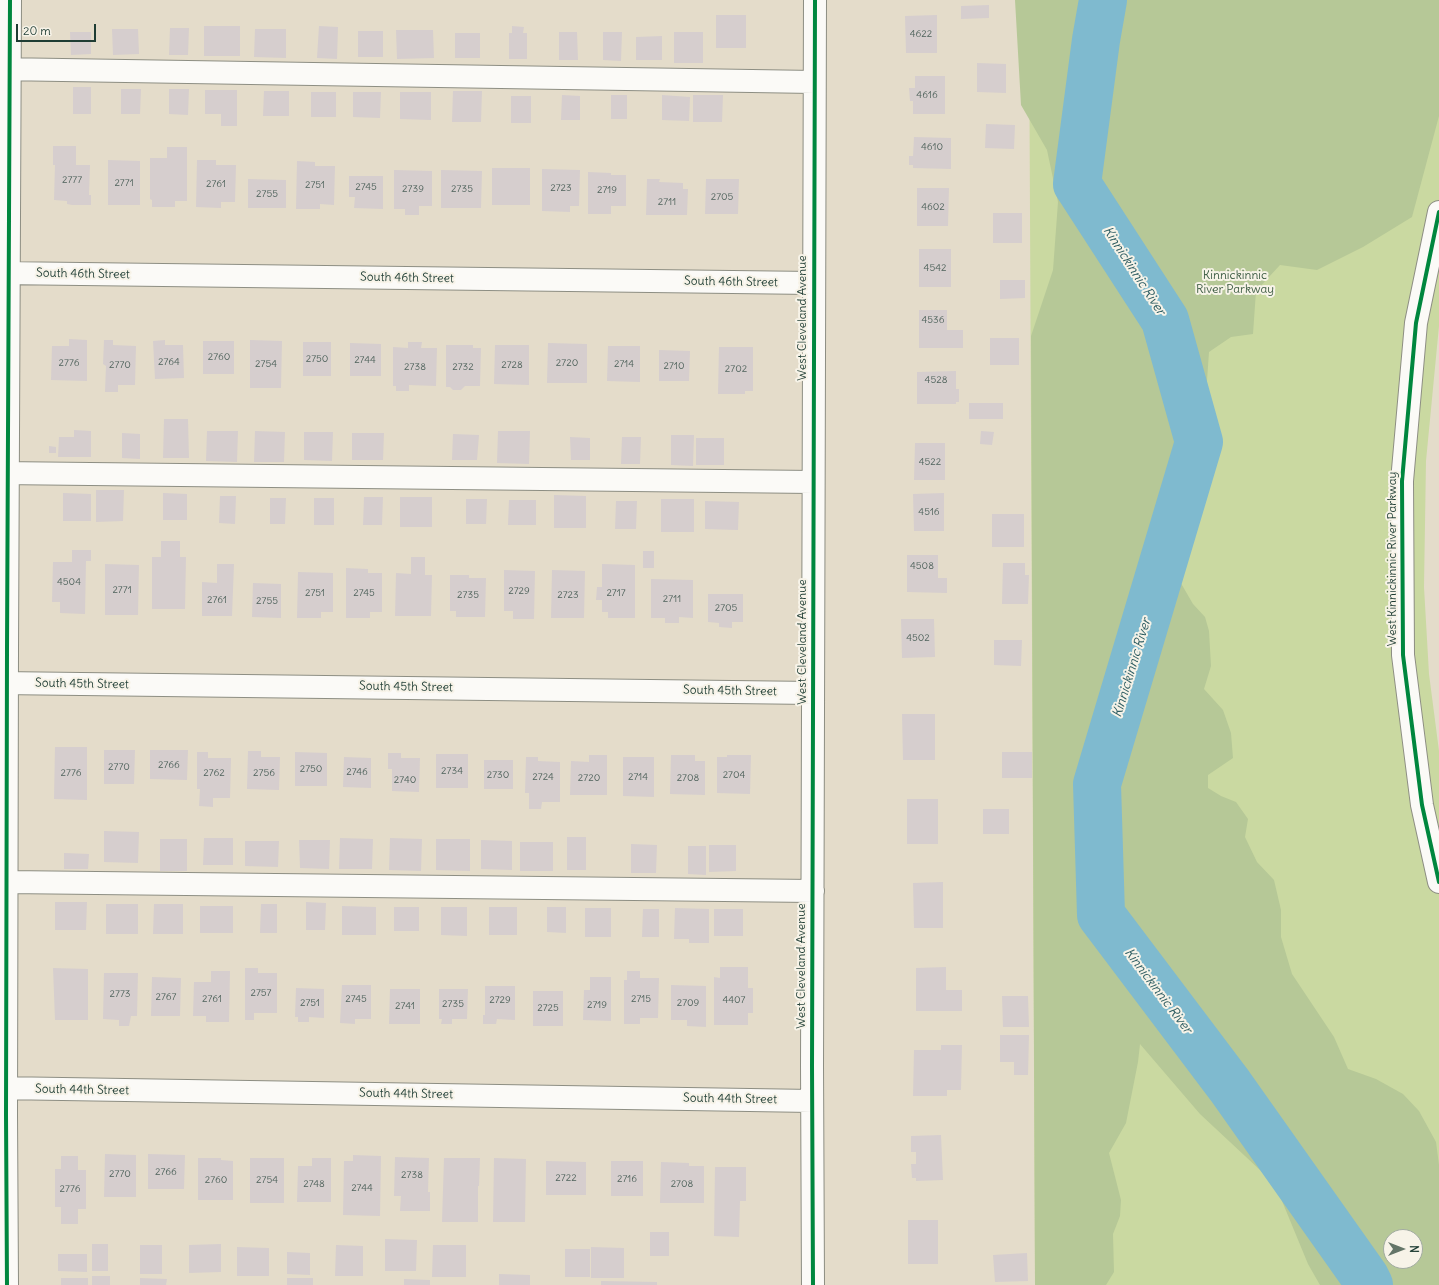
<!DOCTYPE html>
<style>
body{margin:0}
#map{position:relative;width:1439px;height:1285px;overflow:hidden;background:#e4dcca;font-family:Delius,sans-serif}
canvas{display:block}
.north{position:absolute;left:1383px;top:1229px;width:40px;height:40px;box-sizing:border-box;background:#f7f3e8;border:1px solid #a1aaa0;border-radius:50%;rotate:90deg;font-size:11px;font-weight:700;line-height:16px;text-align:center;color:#1f3d34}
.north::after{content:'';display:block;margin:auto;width:14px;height:18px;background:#647568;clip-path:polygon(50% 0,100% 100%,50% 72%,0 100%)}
.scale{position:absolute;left:16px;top:24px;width:80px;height:18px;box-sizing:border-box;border:2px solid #1f3d34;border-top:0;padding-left:5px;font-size:12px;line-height:14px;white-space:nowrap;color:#1f3d34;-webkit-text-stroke:3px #f7f3e8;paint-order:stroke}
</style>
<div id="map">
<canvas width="1439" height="1285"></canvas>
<div class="north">N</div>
<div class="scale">20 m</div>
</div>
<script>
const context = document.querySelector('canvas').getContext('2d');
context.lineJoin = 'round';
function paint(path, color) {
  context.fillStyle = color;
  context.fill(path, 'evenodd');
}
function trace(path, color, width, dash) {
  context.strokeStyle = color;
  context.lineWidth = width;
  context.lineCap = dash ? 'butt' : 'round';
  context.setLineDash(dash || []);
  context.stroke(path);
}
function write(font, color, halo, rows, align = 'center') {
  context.font = font + ' Delius,sans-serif';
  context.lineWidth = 4;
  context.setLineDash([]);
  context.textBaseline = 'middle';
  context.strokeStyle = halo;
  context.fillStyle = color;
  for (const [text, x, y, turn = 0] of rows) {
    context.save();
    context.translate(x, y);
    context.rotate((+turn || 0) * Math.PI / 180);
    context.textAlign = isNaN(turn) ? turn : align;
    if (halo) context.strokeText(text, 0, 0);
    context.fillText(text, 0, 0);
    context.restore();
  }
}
paint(new Path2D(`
 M1029 0H1439V326L1426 461 1424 587 1429 674 1439 751V1285H1035ZM1391 1237H1415V1261H1391Z`), '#cad9a1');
paint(new Path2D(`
 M1015 0H1439V116L1412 217 1363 247 1317 270 1280 265 1256 291 1253 334 1231 337 1209 352 1205 409 1188 456 1187 523 1175 573 1193 604 1205 617 1209 631 1211 666 1204 689 1223 710 1231 733 1233 758 1208 775V788L1221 796 1236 802 1248 819 1245 837 1257 862 1274 880 1281 910V937L1292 974 1334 1037 1348 1069 1376 1079 1403 1094 1419 1111 1436 1142 1439 1165V1285H1320L1308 1264 1275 1184 1200 1114 1140 1044 1138 1062 1126 1123 1109 1153 1121 1200 1120 1216 1113 1234 1114 1272 1106 1285H1035L1031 336 1053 270 1058 202 1047 150 1021 105ZM1391 1237H1415V1261H1391Z`), '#b6c897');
trace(new Path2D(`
 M1103 0 1096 40 1077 184 1165 320 1199 442 1097 784 1101 915 1230 1086 1365 1277 1369 1285`), '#7fbacf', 48);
paint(new Path2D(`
 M989 5V18L961 19V6Z
 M716 15H746V48H716Z
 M937 15V53H906L905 16Z
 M204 26H240V56H204Z
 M319 26 338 27 337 59 317 58Z
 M512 26 524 27 523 33H527V59H509V33H512Z
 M170 28H189L188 55H169Z
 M112 29H138L139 54 113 55Z
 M255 29H286V58L254 57Z
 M396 30H433L434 58 397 59Z
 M358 31H383V57H358Z
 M70 32H91V54L71 55Z
 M559 32H577L578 60H559Z
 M603 32H622L621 61 603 60Z
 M674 32H703V63H674Z
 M455 33H480V58H455Z
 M662 36V60H636V37Z
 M977 63 1006 64V93L977 92Z
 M915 76H945V114H913V101H910L909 88H915Z
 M73 87H91V114H73Z
 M121 89H141L140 114H121Z
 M169 89H189L188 115 169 114Z
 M205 90H237V126H221V114H205Z
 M264 91H289V116H263Z
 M453 91H482L481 122H452Z
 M311 92H336V117H311Z
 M353 92H381L380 118 353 117Z
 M400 92H431V120L400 119Z
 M562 95 580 96V120H561Z
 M611 95H627V119H611Z
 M662 95 690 97 689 121 662 120Z
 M693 95H723L722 122H693Z
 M511 96H531V123H511Z
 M986 124 1015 125 1014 149 985 148Z
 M914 137 951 138V169L913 168V165H909V156H913Z
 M53 146H76V165H90L89 195H91V205H72L67 204V201L54 200 55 165H53Z
 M167 147H187V201H175V207H152V200L150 199V158H167Z
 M108 160 140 161V205H108Z
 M197 160H216V165H236L235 202H221V208L196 207Z
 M297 161 315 162V166H335L334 205 320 204V209H296Z
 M492 168H530V205H492Z
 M542 169 580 170 579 206H570V212L542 211Z
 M394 170 432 171V206H419V215H405V209H394Z
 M441 170 482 171 481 208H441Z
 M588 172 611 173V175H626V206H611V214H588Z
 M349 176H383V209L354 208 355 197H349Z
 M248 179 286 180V208H248Z
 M647 179H660L659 182 683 183V189H688L687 215H646Z
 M706 179H739L738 214H705Z
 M917 188H949L948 226H917Z
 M993 213H1022V243H993Z
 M919 249H951V287H919Z
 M1000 280H1025V298L1000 299Z
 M919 310H947V330H963V348H919Z
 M990 338H1019V365H990Z
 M69 339 87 340V381L51 380 52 346H69Z
 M104 340H113V345L136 346 135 385H118V392H105L106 366 103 364Z
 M165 340V345H183L184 378 155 379 153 341Z
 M250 340 282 341 281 388H250Z
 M203 341H234V374H203Z
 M303 342H331V376H303Z
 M408 342H422L421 348H437L436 386 409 385V391H396V386H393V347L408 348Z
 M350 343 381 344V376H350Z
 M548 343 587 344V383H547Z
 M446 345H473V348H481L480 386H465L461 390H453L450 387H446Z
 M495 345H529V385L494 384Z
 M608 346H640V382L607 381Z
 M719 347H753V391H745V394H718Z
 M659 350 690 351 689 381H659Z
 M956 371V389H959V402H956V404H917V372Z
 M969 403H1003V419H969Z
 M164 419H188L189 458H163Z
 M74 430 91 431V457H58L59 437H74Z
 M207 431H238L237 462 206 461Z
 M255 431 285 432 284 462H254Z
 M498 431H530L529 464 497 463Z
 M981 431 994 432 992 445 980 444Z
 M304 432H333L332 461 304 460Z
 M122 433 140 434V459L122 458Z
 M352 433H384L383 460H352Z
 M453 434 479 435 477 460H452Z
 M671 435H694L693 466 671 465Z
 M570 437 590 438V460H571Z
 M622 437H641L640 464H621Z
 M696 438H724V465H696Z
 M915 443H945V480H914Z
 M49 446 56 447V453H49Z
 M96 490H124L123 521 96 522Z
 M63 493 91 494V521H63Z
 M163 493 187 494V520H163Z
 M944 493V531H914L913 494Z
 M554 495 586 496V528H554Z
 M220 496H236L235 524 219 523Z
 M364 497H383L382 525H363Z
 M400 497H432V527H400Z
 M270 498H286L285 524H270Z
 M314 498H334V525H314Z
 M466 499H487L486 524H466Z
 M661 499H694V532H661Z
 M509 500H536V525H508Z
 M616 501H637L636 529H615Z
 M705 501 739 502 738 530 705 529Z
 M992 514H1024V547H992Z
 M161 541H180V557H186L185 609H152V557H161Z
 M72 550H91V561H86L85 614 60 613V602H52L53 562H72Z
 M643 551H654V568H643Z
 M907 555H938V578H947V593L907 592Z
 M411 557H425V575H432L431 616H395L396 573 411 574Z
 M1003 563H1025V575H1029L1028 604H1002Z
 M105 564 139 565 138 615H105Z
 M217 564H234L232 616H202V582L217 583Z
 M602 564 635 565V618H608V612H602V600H596L597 587H602Z
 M346 568 368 569V573H382V612H370V618H346Z
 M504 570 535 571 534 619H513V611H504Z
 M552 570 585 571 584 618H551Z
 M298 572 333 573V612H321V618H297Z
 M450 575H469V578H486L485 617H456V611H450Z
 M651 579 693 580V618L679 617V623H665V618H651Z
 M253 583 281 584V618L252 617Z
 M708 594H743V622H732V628L719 627V623L708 622Z
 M901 619H934L935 657 902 658Z
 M994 640H1022L1021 666 994 665Z
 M902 714H935V760H903Z
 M55 747H87V800L54 799Z
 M104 750H135L134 784H104Z
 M150 750H188L187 780 150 779Z
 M248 751H261V757H280L279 790 247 789Z
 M197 752H208V758H231L230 798H213V807L199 806 200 789H197Z
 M295 752 327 753V786H295Z
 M1002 752H1032V778H1002Z
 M388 753H401V758H420L419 792 392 791V769H388Z
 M436 754H468V788H436Z
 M589 755H607V795H570L571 761 589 762Z
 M671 755H695V761H705V795L670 794Z
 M727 755H751L750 794 717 793V757H727Z
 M344 757 371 758V788L343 787Z
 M526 757H538V761L560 762V802H542L541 809H529V793H525Z
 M623 757H654V797L623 796Z
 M484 760H513V789H484Z
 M907 799H938V844H907Z
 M983 809H1009V834H983Z
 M104 831 139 832 138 863 104 862Z
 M567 837H586V870H567Z
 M204 838H233V865H203Z
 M340 838 373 839 372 869H339Z
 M390 838 422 839 421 871 389 870Z
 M160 839H187V871H160Z
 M436 839H470V871L436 870Z
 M299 840H330L329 869 300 868Z
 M481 840 512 841V870L481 869Z
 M245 841H279L278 867 245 866Z
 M520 842H553V871H520Z
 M631 844 657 845 656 873H631Z
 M709 845H736V871L709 872Z
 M688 846H706V875L688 874Z
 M64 853 89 854 88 869H64Z
 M943 882V928H914L913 883Z
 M55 902H87L86 930H55Z
 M306 902 326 903 325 930H306Z
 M106 904H138V934H106Z
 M154 904H183V934H153Z
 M261 904H277V933H260Z
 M200 906H233V933H200Z
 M342 906 376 907V935H342Z
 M394 907H419V931H394Z
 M441 907H467V936L441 935Z
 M489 907H517V935H489Z
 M547 907H566V933L547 932Z
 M585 908H611V937H585Z
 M675 908 709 909V943H689V939H674Z
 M643 909H659V937H642Z
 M714 909H743V936H714Z
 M720 967H748V988H753V1013H748V1025H714V977L720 978Z
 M946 967V990H962V1011H916V968Z
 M53 968 88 969V1020H55Z
 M245 968H258V973H277V1013H254V1020H245Z
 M211 971H230L229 1022H206V1016H193L194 982H211Z
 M627 971H640V978H659L658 1018H640V1024H624V980H627Z
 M104 973H138L137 1016H131L129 1026H119V1020L103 1019Z
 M152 977 181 978 180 1016H151Z
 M590 977H611V1021L583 1020 584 990H590Z
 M342 985H371V1019H355V1024L340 1023Z
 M671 985 706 986V1027L687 1026V1020H671Z
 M485 986H515V1020L497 1019 496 1024H483V1015H485Z
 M296 988 324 989V1018L309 1017V1022H298V1017H295Z
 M390 989H420V1024H389Z
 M439 989H468L467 1019H452V1024H441L442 1019H439Z
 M533 991H563V1026H533Z
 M1002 996H1028L1029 1027H1003Z
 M1000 1035H1029L1028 1075H1014V1062H1000Z
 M941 1045H962L961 1090H947V1096H913L914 1050H941Z
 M941 1135 943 1180 916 1181V1178H912L911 1164H916V1152H911V1136Z
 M105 1154 136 1155V1197H104Z
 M148 1154 185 1155 184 1189H148Z
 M353 1155 381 1156 380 1216 343 1215 344 1161H353Z
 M61 1156H78V1170H86V1209H78V1224H61V1207H55V1169H61Z
 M395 1157 429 1158 428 1192H430V1211H400L401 1196H394Z
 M198 1158H221V1160L233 1161V1200H198Z
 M250 1158H284V1203H250Z
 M312 1158H331V1202H297L298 1166H312Z
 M444 1158H480L479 1186H478V1222H442Z
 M494 1158 526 1159 525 1222H493Z
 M546 1161 586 1162V1195H546Z
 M611 1161H643V1196H611Z
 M661 1162 689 1163V1166H704V1203H660Z
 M715 1167H746V1201H740L739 1237 714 1236Z
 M908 1220H938V1264H908Z
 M650 1232H669V1256H650Z
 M385 1239 417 1240 416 1271H385Z
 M92 1244H108V1271H92Z
 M221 1244V1272L189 1273V1245Z
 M140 1245H162V1274H140Z
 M336 1245 363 1246V1276H335Z
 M433 1245H466V1277H432Z
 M237 1247 269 1248V1276H237Z
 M591 1247 624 1248V1278H591Z
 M565 1249H590V1277H565Z
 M287 1252 310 1253V1275L287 1274Z
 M1027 1253 1028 1281 995 1282 993 1255Z
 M58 1254H87V1272L58 1271Z
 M499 1274 530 1275V1285H499Z
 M92 1276H110V1285H92Z
 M61 1278H88V1285H61Z
 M140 1278 167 1279 166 1285H140Z
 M287 1278H313V1285H287Z
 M404 1279 430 1280V1285H404Z
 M601 1281 657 1282V1285H601Z`), '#d6cece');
const minor = new Path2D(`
 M0 69 814 82
 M1439 212 1416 323 1402 481 1403 655 1422 805 1439 882
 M0 273 813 283
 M0 473 813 482
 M0 683 813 693
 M7 882 813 891
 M0 1088 812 1101
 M7 1285 6 1114 7 648 10 0
 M813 1285 812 1064 815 0`);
trace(minor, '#8d8e83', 24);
trace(minor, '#fbfaf7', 22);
trace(new Path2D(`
 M1439 212 1416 323 1402 481 1403 655 1422 805 1439 882
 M7 1285 6 1114 7 648 10 0
 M813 1285 812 1064 815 0`), '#00873e', 4);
write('10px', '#4d615a', null, [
 ["4622",921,34],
 ["4616",927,95],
 ["4610",932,147],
 ["2777",72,180],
 ["2771",124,183],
 ["2761",216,184],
 ["2751",315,185],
 ["2745",366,187],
 ["2723",561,188],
 ["2739",413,189],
 ["2735",462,189],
 ["2719",607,190],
 ["2755",267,194],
 ["2705",722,197],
 ["2711",667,202],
 ["4602",933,207],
 ["4542",935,268],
 ["4536",933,320],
 ["2760",219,357],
 ["2750",317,359],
 ["2744",365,360],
 ["2764",169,362],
 ["2776",69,363],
 ["2720",567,363],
 ["2754",266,364],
 ["2714",624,364],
 ["2770",120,365],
 ["2728",512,365],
 ["2710",674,366],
 ["2738",415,367],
 ["2732",463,367],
 ["2702",736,369],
 ["4528",936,380],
 ["4522",930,462],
 ["4516",929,512],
 ["4508",922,566],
 ["4504",69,582],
 ["2771",122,590],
 ["2729",519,591],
 ["2751",315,593],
 ["2745",364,593],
 ["2717",616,593],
 ["2735",468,595],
 ["2723",568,595],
 ["2711",672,599],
 ["2761",217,600],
 ["2755",267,601],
 ["2705",726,608],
 ["4502",918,638],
 ["2766",169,765],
 ["2770",119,767],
 ["2750",311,769],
 ["2734",452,771],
 ["2746",357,772],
 ["2776",71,773],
 ["2762",214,773],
 ["2756",264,773],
 ["2730",498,775],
 ["2704",734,775],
 ["2724",543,777],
 ["2714",638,777],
 ["2720",589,778],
 ["2708",688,778],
 ["2740",405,780],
 ["2757",261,993],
 ["2773",120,994],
 ["2767",166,997],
 ["2761",212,999],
 ["2745",356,999],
 ["2715",641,999],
 ["2729",500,1000],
 ["4407",734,1000],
 ["2751",310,1003],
 ["2709",688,1003],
 ["2735",453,1004],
 ["2719",597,1005],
 ["2741",405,1006],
 ["2725",548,1008],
 ["2766",166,1172],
 ["2770",120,1174],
 ["2738",412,1175],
 ["2722",566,1178],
 ["2716",627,1179],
 ["2760",216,1180],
 ["2754",267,1180],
 ["2748",314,1184],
 ["2708",682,1184],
 ["2744",362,1188],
 ["2776",70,1189]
]);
write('12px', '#1f3d34', '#f7f3e8', [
 ["South 46th Street",83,274,1],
 ["South 46th Street",407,278,1],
 ["South 46th Street",731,282,1],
 ["West Cleveland Avenue",803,318,-90],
 ["West Kinnickinnic River Parkway",1393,559,-90],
 ["West Cleveland Avenue",803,642,-90],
 ["South 45th Street",82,684,1],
 ["South 45th Street",406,687,1],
 ["South 45th Street",730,691,1],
 ["West Cleveland Avenue",802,966,-90],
 ["South 44th Street",82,1090,1],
 ["South 44th Street",406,1094,1],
 ["South 44th Street",730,1099,1]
]);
write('12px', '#3d5c43', '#f7f3e8', [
 ["Kinnickinnic",1235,276],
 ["River Parkway",1235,290]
]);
write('italic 13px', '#2f5e63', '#f7f3e8', [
 ["Kinnickinnic River",1134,271,57],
 ["Kinnickinnic River",1132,668,-73],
 ["Kinnickinnic River",1158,991,53]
]);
</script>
